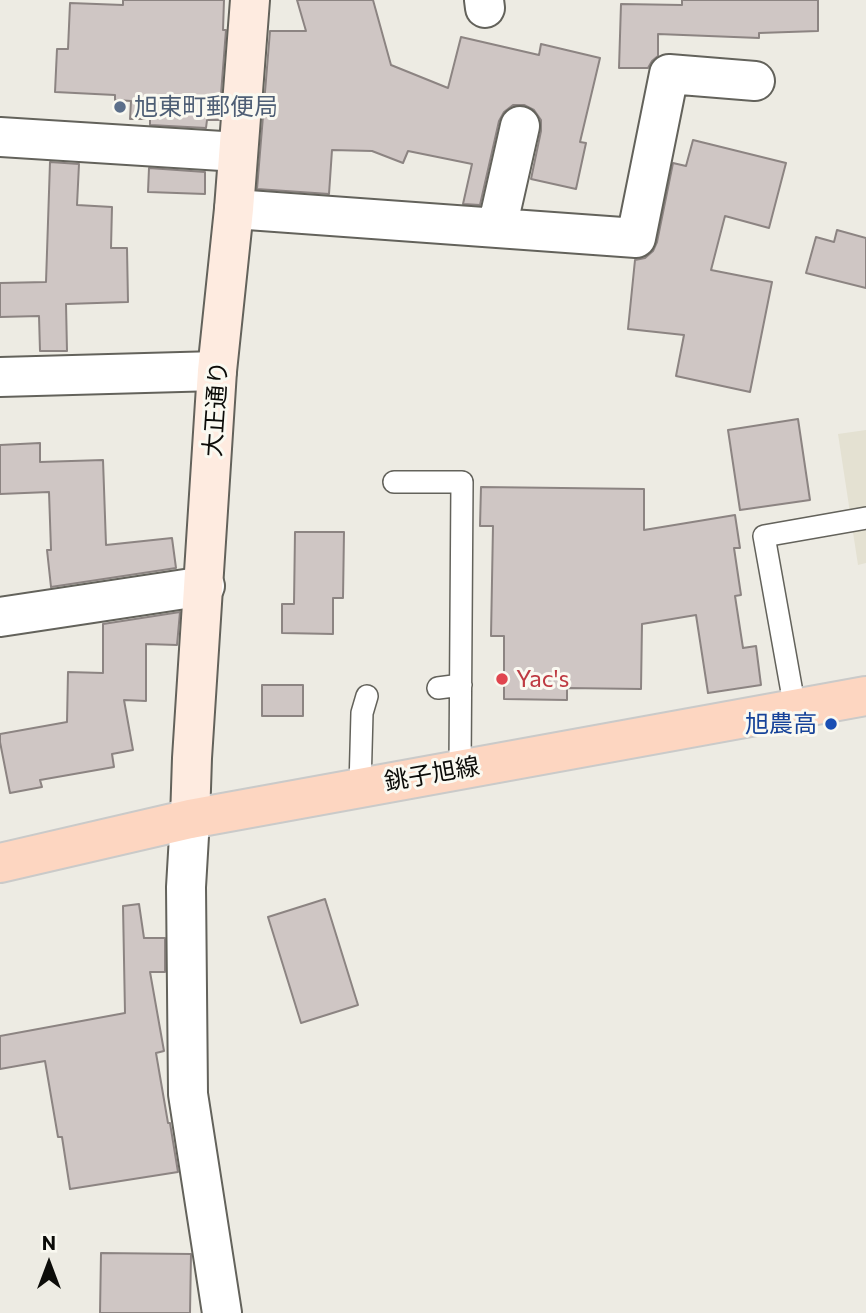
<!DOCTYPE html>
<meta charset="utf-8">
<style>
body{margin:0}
#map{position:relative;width:866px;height:1313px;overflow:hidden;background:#edebe3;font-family:Commissioner,sans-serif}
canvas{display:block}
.north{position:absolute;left:14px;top:1229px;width:70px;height:70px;-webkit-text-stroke:5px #faf9f1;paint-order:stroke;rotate:0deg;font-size:19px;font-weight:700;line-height:28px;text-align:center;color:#0c0c09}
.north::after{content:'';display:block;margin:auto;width:24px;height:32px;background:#0c0c09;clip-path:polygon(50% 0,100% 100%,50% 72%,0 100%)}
</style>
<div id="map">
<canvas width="866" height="1313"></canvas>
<div class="north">N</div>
</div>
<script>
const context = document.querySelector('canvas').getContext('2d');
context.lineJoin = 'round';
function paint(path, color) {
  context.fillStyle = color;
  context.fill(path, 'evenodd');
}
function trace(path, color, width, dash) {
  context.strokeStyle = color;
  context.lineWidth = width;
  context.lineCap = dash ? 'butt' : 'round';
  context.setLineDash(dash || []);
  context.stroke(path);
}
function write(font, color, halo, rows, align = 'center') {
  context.font = font + ' Commissioner,"Noto Sans JP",sans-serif';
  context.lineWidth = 6;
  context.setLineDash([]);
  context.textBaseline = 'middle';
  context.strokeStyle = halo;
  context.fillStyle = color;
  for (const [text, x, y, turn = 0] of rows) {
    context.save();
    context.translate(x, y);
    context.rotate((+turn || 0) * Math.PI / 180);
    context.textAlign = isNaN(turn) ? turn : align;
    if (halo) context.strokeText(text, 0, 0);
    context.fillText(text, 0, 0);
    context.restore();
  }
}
paint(new Path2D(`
 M866 430V563L858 565 838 434Z`), '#e4e1d2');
const building = new Path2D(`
 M123 0H224L223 30H226L219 120H207L206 128 150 125V119H130L131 101 115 100V95L55 92 57 49H68L70 3 123 5Z
 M297 0H373L391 65 448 88 461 37 539 55 541 44 600 58 580 142 586 143 576 189 531 179 541 131V120L534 110 524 105H513L504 112 499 121 480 205 463 204 472 164 408 151 403 163 372 151 332 150 329 194 257 189 270 31H306Z
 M682 0H818V31L759 33V38L658 34V56L652 61 648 68H619L621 4 682 5Z
 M693 140 786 163 769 228 725 216 711 270 772 282 750 392 676 376 684 335 628 329 635 260 645 258 653 251 657 242 673 163 686 166Z
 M50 162 79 164 77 205 112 207 111 248H127L128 302 66 304 67 351H40L39 316 0 317V283L46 282Z
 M149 168 205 172V194L148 192Z
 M837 230 866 238V288L806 273 816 237 834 242Z
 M798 419 810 500 740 510 728 430Z
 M40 443V462L103 460 106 545 172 538 176 568 51 587 47 550H51L49 492 0 494V445Z
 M481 487 644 489V530L735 515 740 548H734L741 595 735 596 743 648 756 646 761 685 708 693 696 615 642 624 641 689 567 688V700L504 699V636H491L493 526H480Z
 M295 532H344L343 598H333V634L282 633V604H294Z
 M180 612 177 645 146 644V701L124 700 133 750 112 754 114 767 40 780 42 787 10 793 0 742V734L67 722 68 672 103 673V624Z
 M262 685H303V716H262Z
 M325 899 358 1005 301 1023 268 917Z
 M139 904 144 938H165V972H150L164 1051 156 1053 168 1123H170L178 1172 70 1189 62 1137H58L45 1061 0 1069V1036L125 1013 123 906Z
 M101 1253 191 1254 190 1313H100Z`);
paint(building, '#cfc6c4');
trace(building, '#8c8482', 2);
const lane = new Path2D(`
 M394 482H462L460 768
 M438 688 461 685
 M795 709 764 536 866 518
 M360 787 362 713 367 696`);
const street = new Path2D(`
 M484 0 485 8
 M0 137 238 152
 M234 209 636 238 669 74 755 81
 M497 228 520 126
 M0 377 217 371
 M0 617 205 586
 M190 819 186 887 188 1094 222 1313`);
const secondary = new Path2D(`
 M190 819 192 758 217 371 234 209 250 0`);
const primary = new Path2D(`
 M0 863 190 819 866 696`);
trace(lane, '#63625b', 24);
trace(street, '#63625b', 42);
trace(secondary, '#63625b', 42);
trace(primary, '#cacac9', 42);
trace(lane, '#fff', 21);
trace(street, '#fff', 38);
trace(secondary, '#feebe0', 38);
trace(primary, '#fdd6c1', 38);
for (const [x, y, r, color] of [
 [120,107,7,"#5c6f8a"],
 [502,679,7,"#e0444e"],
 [831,724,7,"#1a4fb4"]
]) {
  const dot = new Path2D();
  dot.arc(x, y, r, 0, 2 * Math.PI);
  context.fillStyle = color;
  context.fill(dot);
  trace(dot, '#faf9f1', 2.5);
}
write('24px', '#4e5e75', '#faf9f1', [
 ["旭東町郵便局",134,107]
], 'left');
write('24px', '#0c0c09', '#faf9f1', [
 ["大正通り",216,409,-86],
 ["銚子旭線",432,774,-10]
]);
write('24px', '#be3a42', '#faf9f1', [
 ["Yac's",516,679]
], 'left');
write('24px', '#164399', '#faf9f1', [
 ["旭農高",817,724]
], 'right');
</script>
